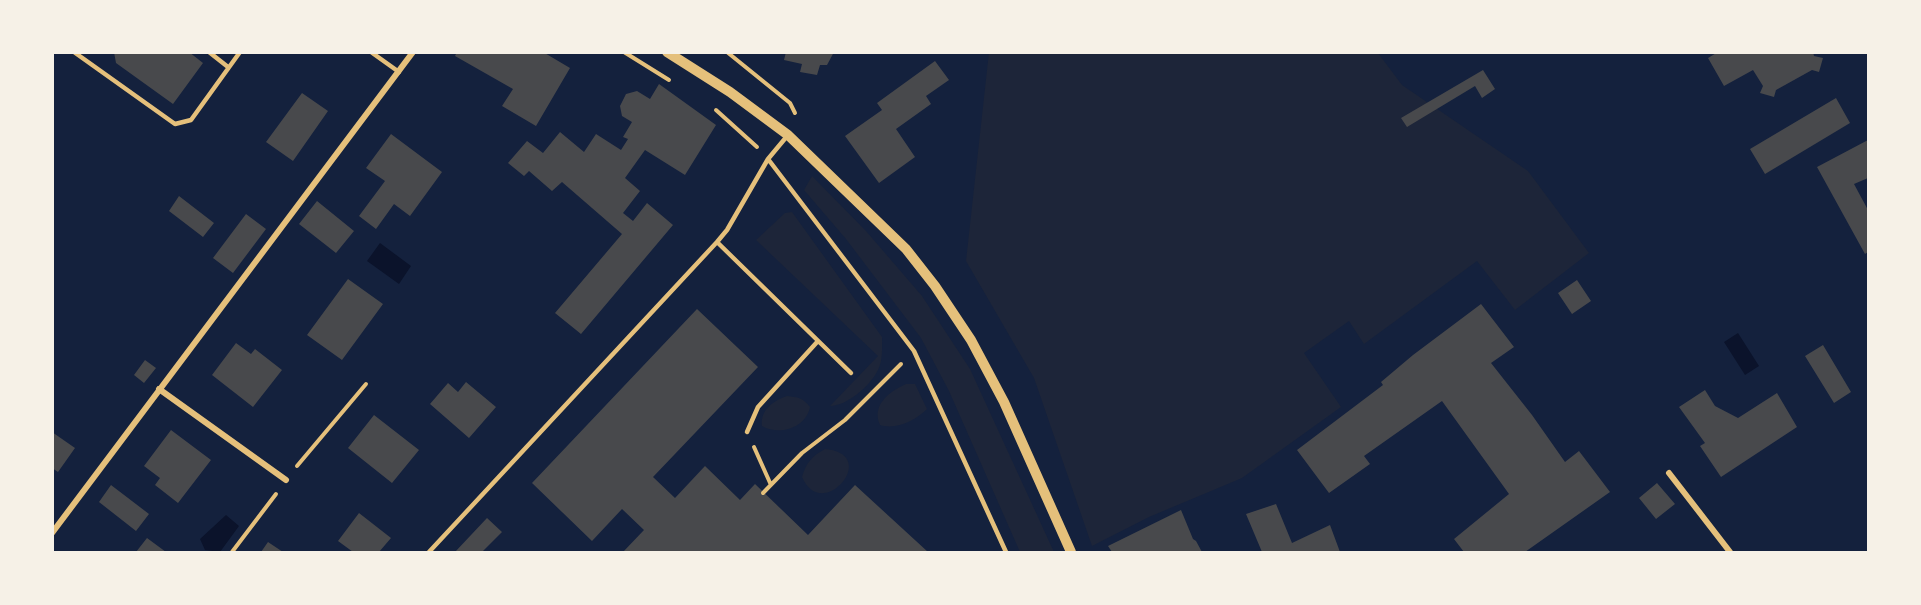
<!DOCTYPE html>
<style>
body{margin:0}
#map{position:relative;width:1921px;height:605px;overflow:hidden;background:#14213d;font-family:"Space Grotesk",sans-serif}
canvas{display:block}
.frame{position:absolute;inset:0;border:54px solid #f6f1e7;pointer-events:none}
</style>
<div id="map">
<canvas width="1921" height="605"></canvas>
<div class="frame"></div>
</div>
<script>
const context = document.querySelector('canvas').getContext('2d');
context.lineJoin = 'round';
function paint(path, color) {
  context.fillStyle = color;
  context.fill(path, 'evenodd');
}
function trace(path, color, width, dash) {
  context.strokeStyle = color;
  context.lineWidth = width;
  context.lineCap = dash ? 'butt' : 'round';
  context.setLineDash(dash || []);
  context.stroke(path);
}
paint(new Path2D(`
 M989 52 1378 53 1402 85 1528 171 1589 253 1515 310 1477 261 1364 344 1349 321 1304 353 1341 407 1242 478 1149 517 1092 546 1034 378 966 261Z
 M812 176 866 231 922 296 970 369 1054 552H1020L949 391 921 338 846 239 804 190Z
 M792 212 882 337C882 348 883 360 878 370 870 386 847 406 830 406L878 356 756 240 785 213Z
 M906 384H915L927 409C915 421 896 430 880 425 871 405 890 391 906 384Z
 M787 396C798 397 803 398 810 407 806 428 779 436 762 426 760 410 773 401 787 396Z
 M825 449C882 454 822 524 802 477 806 463 812 456 825 449Z`), '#1d2539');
paint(new Path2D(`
 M380 243 411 266 399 284 367 261Z
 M1738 333 1759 366 1745 375 1724 342Z
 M226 515 239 526 220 552 205 550 200 539Z`), '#0b132b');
paint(new Path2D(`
 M114 52H189L203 63 173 104 116 63Z
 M457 52H543L570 68 536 126 502 106 513 89 455 56Z
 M786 52H834L827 65H820L817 75 800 72 802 64 784 60Z
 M1718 52H1813L1814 56 1823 58 1819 72 1812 70 1776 90 1774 97 1760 93 1763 86 1753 70 1724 86 1708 58Z
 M935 61 949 80 926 96 931 104 896 129 915 157 879 183 845 136 882 110 877 103Z
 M1483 70 1495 89 1482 98 1475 86 1407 127 1401 118Z
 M659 84 716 125 685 175 645 150 625 178 640 191 623 213 633 221 647 203 673 225 581 334 555 313 622 234 562 182 552 191 529 171 524 176 508 163 527 141 543 153 560 132 584 152 596 134 621 150 628 139 623 137 632 122 622 116 620 106 626 94 637 91 650 99Z
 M302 93 328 111 293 161 266 142Z
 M1836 98 1850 123 1765 174 1750 149Z
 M391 134 442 172 410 216 394 204 376 229 359 216 385 181 366 168Z
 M1868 140V178L1854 184 1868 210V252L1865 254 1817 167Z
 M179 196 214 223 203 237 169 211Z
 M317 201 354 231 336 253 299 224Z
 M246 214 266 229 233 273 213 258Z
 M348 279 383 304 342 360 307 335Z
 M1577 280 1591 301 1572 314 1558 293Z
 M1481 304 1514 347 1491 363 1532 415 1565 462 1579 451 1610 492 1525 552H1464L1454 539 1509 494 1442 401 1364 456 1370 464 1329 493 1297 450 1383 385 1381 382 1413 355Z
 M697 309 758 367 653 477 675 498 705 466 740 500 755 484 808 535 855 485 928 552H623L644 530 622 509 592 541 532 483Z
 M236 343 251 354 255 349 282 370 253 407 212 375Z
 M1823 345 1851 392 1834 403 1805 356Z
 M145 360 156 368 144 383 134 375Z
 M466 382 496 407 469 438 430 404 448 383 458 392Z
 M1705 390 1715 406 1738 418 1777 393 1797 427 1721 477 1700 446 1705 443 1679 407Z
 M374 415 419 450 392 483 348 448Z
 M171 430 211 460 178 503 155 485 160 478 144 466Z
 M52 432 75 448 58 472 52 468Z
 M1657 483 1675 504 1656 519 1639 498Z
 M111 485 149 514 136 531 99 502Z
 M1276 504 1292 543 1330 525 1340 552H1262L1246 514Z
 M1181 510 1193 539 1196 541 1202 552H1112L1108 546Z
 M359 513 391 538 379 552H353L338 541Z
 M487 518 502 532 482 552H455Z
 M147 538 166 552H136Z
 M268 542 283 552H261Z`), '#48494c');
trace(new Path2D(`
 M624 52 669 80
 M727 52 790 103 795 113
 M716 110 757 147
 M754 447 771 485
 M297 466 366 384
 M763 493 802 453 845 420 901 364
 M232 552 276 494`), '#e5c07b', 4);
trace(new Path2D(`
 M74 52 175 124 191 120 240 52
 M209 52 228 67
 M371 52 399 72
 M768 159 914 351 1006 552
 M717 242 851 373
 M747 432 758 407 818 341
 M429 552 717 242 727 230 768 159 788 135`), '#e5c07b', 4.5);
trace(new Path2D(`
 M159 389 286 480
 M1669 473 1730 552
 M52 533 413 52`), '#e5c07b', 6);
trace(new Path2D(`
 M667 52 730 92 788 135 906 249 935 286 971 340 1004 402 1071 552`), '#e5c07b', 10);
</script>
